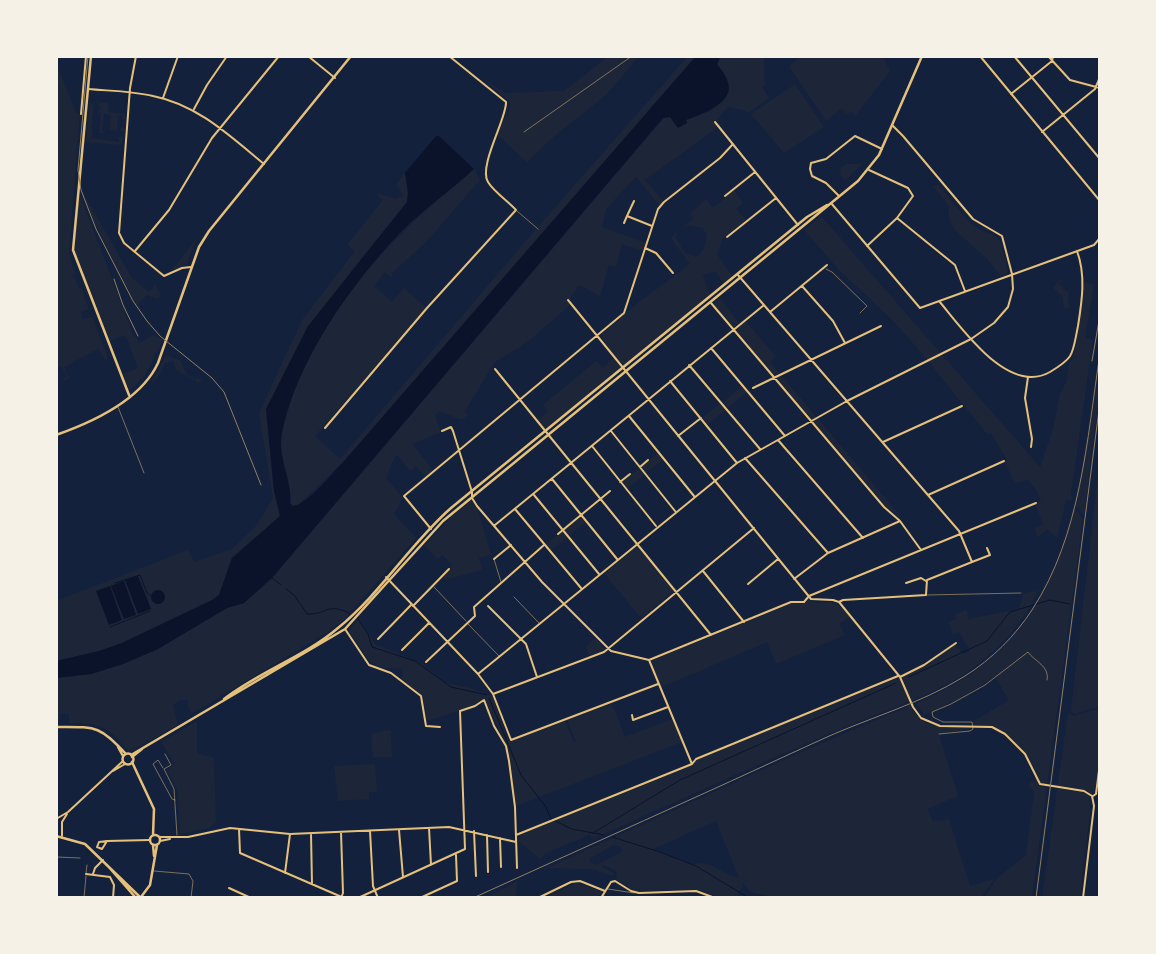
<!DOCTYPE html>
<style>
body{margin:0}
#map{position:relative;width:1156px;height:954px;overflow:hidden;background:#14213d;font-family:Cabin,sans-serif}
canvas{display:block}
.frame{position:absolute;inset:0;border:58px solid #f6f1e7;pointer-events:none}
</style>
<div id="map">
<canvas width="1156" height="954"></canvas>
<div class="frame"></div>
</div>
<script>
const context = document.querySelector('canvas').getContext('2d');
context.lineJoin = 'round';
function paint(path, color) {
  context.fillStyle = color;
  context.fill(path, 'evenodd');
}
function trace(path, color, width, dash) {
  context.strokeStyle = color;
  context.lineWidth = width;
  context.lineCap = dash ? 'butt' : 'round';
  context.setLineDash(dash || []);
  context.stroke(path);
}
paint(new Path2D(`
 M603 56H639L607 94 551 139 527 162 497 135 510 108V102L479 75 505 93 564 91 605 59Z
 M688 56H696L345 460 298 505H291V497C286 480 281 460 281 442 281 428 287 414 291 401 321 306 400 230 474 169L480 180 426 242 392 273V278L385 272 374 286 392 302 404 288 427 308 315 436 340 459 536 229Z
 M721 56H764L765 85 762 87 769 98 748 113 744 110 728 107 715 122 718 127 645 180 663 201 659 205 636 177 606 209 602 227 646 243 643 251 622 244 616 267 609 265 600 296 579 285 568 302 570 305 530 340 494 363 465 411 468 415 462 420 439 411 435 415 441 432 412 444 433 470 425 477 416 466 410 471 397 455 395 456 386 478 403 498 394 514 416 538 344 620 325 634 191 714 187 700H180L173 705 178 725 131 751C124 749 121 743 117 738 103 723 87 723 69 723V714H60L59 722H56V678L91 674 123 664 158 649 227 608 244 603 272 578 664 118 670 117 678 127 687 123 686 120 711 111 727 94V78L717 64Z
 M801 56H882L890 71 855 116 851 111 846 115 842 108 826 121 789 66Z
 M56 63 76 113 80 114 69 254 75 273 73 274 79 288H81L89 309 81 312 83 319 92 317 108 358 105 360 98 349 64 367 69 378 64 381 63 378 67 376 61 366 56 368Z
 M795 84 824 127 784 153 751 114Z
 M90 101 108 103 109 112 125 114V119H122V115H118L117 130 121 131V127L124 128V131L109 130 111 115 104 114 102 131 105 133H99L101 112 99 115 98 108 101 111 100 105 98 107V104L94 103 91 138 119 142V138L116 137H123L122 145 86 142 90 103 100 104Z
 M847 164H862L846 180 840 176 841 167Z
 M405 173 408 193 407 202 351 271 266 409 274 491 280 516 232 558 219 595 212 600 122 643 99 651 56 661V601L188 550 194 562 232 549 256 526 273 498 259 413 302 320 355 251 347 245 382 201 377 193 395 199 403 196 396 184ZM123 581 136 614 124 619 111 586Z
 M938 185 969 222 982 231 996 236 1001 243 1008 271 1007 274 1001 276 987 259 954 229 949 218V206L933 186Z
 M734 190 743 203 736 209 746 220 723 238 717 254 733 277 724 284 715 271 703 275 710 295 544 431 536 421 548 411 543 405 596 361 603 368 614 357 601 336 626 312 690 264 671 238 678 231 675 237 685 253 697 257 704 249 707 236 703 228 685 225 694 218 690 214 706 199 713 208Z
 M82 191 132 278 149 292 155 285 160 293 159 299 147 295 136 306 97 228Z
 M79 192 134 337H137L139 343 153 335 163 340 145 375 131 390 128 389 123 374 138 368 126 337 122 336 110 341 74 250Z
 M821 216 1040 467 1053 429 1060 393 1067 381 1069 363 1074 357 1084 282 1094 285 1085 338 1093 340 1071 493 1072 500H1066L1057 538 1047 529 1038 537 1034 528 1043 524 1035 504 1041 501 1037 491 1027 479 1015 484 1004 461 1007 460 991 433 987 434 919 350 894 322 840 271 804 230Z
 M202 232 194 244 187 264 171 271Z
 M1060 279 1062 280 1058 283 1067 292 1070 290 1068 296 1069 308 1064 309 1062 296 1053 288Z
 M720 298 739 323 734 327 715 306 714 302Z
 M745 321 776 356 770 362 902 518 885 506 735 331Z
 M166 355 181 361 186 374 195 379H202L198 384 196 381 176 370 173 361 165 363 160 373 148 389Z
 M1100 370V390L1084 516 1076 506Z
 M741 387 747 392 728 408 723 402Z
 M720 404 727 409 707 425 702 417Z
 M658 453 664 459 645 473 641 466Z
 M1100 457 1099 707 1074 714 1071 710Z
 M638 469 645 475 626 489 622 482Z
 M472 500 477 506 491 555 479 558 482 570 444 580V577L452 565 443 555 438 559 424 545 454 514Z
 M1075 508 1083 519 1032 898H984L997 878 1026 855 1034 792 1028 784 1036 779C1024 745 1009 729 973 725L972 722 1009 700 995 677 956 701 924 715 916 704C1013 660 1046 607 1075 508Z
 M581 516 586 522 568 536 564 530Z
 M562 531 568 537 550 551 546 544Z
 M637 545 674 591 641 618 603 572Z
 M1038 591C1022 625 995 654 963 675 924 699 877 713 835 731 754 766 673 803 593 839L588 832 589 835 546 853 540 859 518 841 521 834 692 765 697 759 897 678 899 679 925 665 955 644 963 654 970 651 959 632 953 635 948 622 956 619V614L967 610 968 619 1019 609 1023 593Z
 M809 600C830 610 827 590 850 617L839 624 845 635 776 664 767 642 662 687 651 663 653 660 792 603H806Z
 M359 618 375 644 422 664 447 683 470 688 494 697 508 741 565 721 574 743 576 741 567 720 612 704 625 737 672 719 682 742 516 806 505 741 484 699 474 706 427 721 423 696 399 678 403 677 402 668C364 671 368 655 348 631Z
 M595 637 605 649 590 657 586 647Z
 M910 706C927 735 945 723 971 728L939 735 958 796 927 809 933 821 949 819 970 886 994 879 981 898H778L750 892 742 882 743 888 737 892 740 898H720L699 890 634 891 616 879 617 871 604 865 602 867 613 873V876L591 869 547 868 808 749ZM716 821 739 878C723 876 708 857 693 865L653 849ZM614 845 621 847 622 852 596 865 589 861 592 857Z
 M1097 709 1099 715C1100 737 1104 781 1089 798L1090 811 1080 898H1042L1068 712 1073 716Z
 M197 721V753L214 758 216 822 209 828 180 834 177 789 168 771 174 763 161 742Z
 M388 730 391 731 392 757H373L371 734Z
 M375 764 377 792H369V799L338 801 334 766Z
 M517 882 516 898H485Z
 M576 883 602 891 598 898 546 897Z`), '#1d2539');
paint(new Path2D(`
 M696 56H721L717 64C722 71 729 79 729 89 727 106 699 115 686 120L687 123 678 128 670 117 663 118 272 578 244 603 227 608 158 649 123 664 91 674 56 678V661L99 651 122 643 212 600 219 595 232 558 280 516 274 491 266 409 308 326 407 202 408 193 405 173 436 136H439L474 169C452 190 423 209 400 233 351 284 296 362 282 433 277 457 293 482 290 503L293 506C307 505 334 471 345 460Z
 M138 576 151 609 138 614 125 580Z
 M124 581 136 615 124 619 111 586Z
 M110 586 122 620 109 625 96 591Z
 M151 597a7 7 0 1 1 14 0a7 7 0 1 1-14 0Z`), '#0b132b');
trace(new Path2D(`
 M272 578 281 585
 M115 583 140 575 147 593 151 596
 M286 589 295 596 307 614C327 615 326 602 349 613
 M358 619 368 634 372 647 415 661 451 687 487 695
 M110 627 150 611
 M909 677 987 641 1010 612 1050 600 1070 604
 M489 698 521 775 546 807 551 819 572 829 604 835
 M593 833 680 780 896 683
 M612 837 657 851 696 866 749 898`), '#0b132b', 1);
trace(new Path2D(`
 M524 132 632 56
 M517 211 538 229
 M826 269 832 272 867 306 860 313
 M118 407 144 473
 M494 559 501 582
 M434 587 466 621
 M927 595 1021 593
 M514 597 539 623
 M468 624 499 656
 M1100 707V646
 M939 734 970 731 973 729 972 722H943L933 717 932 712 951 704 985 685 1028 652C1034 661 1050 666 1047 680
 M165 754 171 765 164 769 174 789 177 835
 M163 768 158 760 153 764 172 799 175 800
 M56 857 80 858
 M154 871 189 874 193 881 191 898
 M86 873 87 865
 M608 889 634 893
 M84 898 86 876`), '#e5c07b', 0.5);
trace(new Path2D(`
 M136 56 130 88 119 233 124 243 164 276 182 268 191 267
 M308 56 335 78
 M980 56 1100 201
 M1014 56 1100 159
 M1048 56 1070 80 1100 88
 M88 89C110 91 132 91 153 96 198 105 230 136 264 164
 M1011 94 1052 61 1053 56
 M163 98 178 56
 M194 109 207 85 227 56
 M81 114 86 56
 M715 122 798 225
 M1042 132 1095 89 1100 77
 M725 196 755 172
 M839 196 826 183 812 176 810 169 811 163 826 159 855 136 882 149
 M634 201 627 216 652 226
 M831 203 920 308 1094 245 1100 238
 M897 218 955 265 965 291
 M624 223 627 216
 M727 237 776 198
 M867 246 897 218 913 196 908 188 869 170
 M645 248 656 253 673 273
 M135 251 169 210 212 138 279 56
 M738 275 959 531 972 562 990 555 987 548
 M802 286 833 321 845 343
 M568 300 811 599 833 600 839 602 900 677 913 707 921 718 940 726 992 727 1005 734 1025 754 1040 784 1084 791 1092 796 1094 806 1083 898
 M939 301C962 328 1008 396 1050 372 1075 357 1072 355 1078 326 1082 301 1086 275 1077 251
 M711 303 884 507 900 521 921 550
 M770 312 827 265
 M711 348 785 436
 M689 365 760 449
 M495 369 711 635
 M1028 377 1025 398 1032 439 1031 447
 M670 381 737 463
 M753 388 881 326
 M629 416 694 496
 M325 428 427 308 516 210C508 201 494 192 488 182 478 166 507 118 506 102L449 56
 M442 431 451 427 453 431 472 492V498L477 506 542 582 611 651 649 660 791 602H804L809 596
 M611 431 675 511
 M678 436 701 418
 M778 440 863 538
 M883 442 962 406
 M592 446 656 526
 M745 458 828 553
 M640 467 648 460
 M552 479 617 559
 M620 482 630 474
 M534 495 599 574
 M928 495 1004 461
 M515 509 581 588
 M495 525 764 305
 M431 529 404 496 624 313 658 209 664 202 720 158 733 144
 M558 534 610 491
 M494 559 511 545
 M703 571 744 622
 M386 577 478 674 493 694 511 740 658 684
 M794 579 828 553 900 521
 M906 583 921 578 926 581
 M748 584 778 559
 M809 596 1036 503
 M839 602 843 600 926 595 927 580 972 562
 M413 606 449 569
 M488 606 526 644 537 677
 M345 629 369 665 391 673 421 696 426 726 440 727
 M378 639 411 605
 M402 650 429 623
 M649 660 692 764
 M426 662 475 616 474 607 544 545
 M478 674 737 463 847 401 971 339 994 323 1008 307 1013 289 1012 274 1002 236 973 219 903 136 892 125
 M900 677 924 665 956 643
 M493 694 604 652 754 528
 M1100 708V711
 M632 715 633 720 668 707
 M1093 796 1096 794 1100 763
 M429 828 431 865
 M239 829 240 853 344 898
 M399 830 403 877
 M370 831 373 886 378 898
 M474 831 476 876
 M341 832 343 893 341 898
 M311 834 312 884
 M487 835 488 872
 M516 835 692 764 696 759 898 676
 M160 837H188L230 828 290 834 449 827 516 842
 M500 838 501 867
 M107 841 150 840
 M107 841 102 849 97 847 99 842Z
 M160 841 170 839
 M285 873 290 834
 M86 874 110 877 114 885 113 898
 M93 874 95 868 103 860
 M229 888 251 898
 M358 898 465 849 460 711 475 706 484 700 494 726 506 746 509 761 515 807 517 868
 M420 898 457 881 456 855
 M538 898 571 882 580 881 605 891
 M601 898 611 882 615 881 631 891 639 893 696 891 715 898`), '#e5c07b', 2);
trace(new Path2D(`
 M113 771 125 764
 M56 819 68 812 123 761
 M62 836V822L67 814`), '#e5c07b', 2);
trace(new Path2D(`
 M91 56 73 250 129 395
 M56 435C93 422 141 400 158 363L199 247 209 231 351 56
 M224 699C260 671 304 657 338 628 381 593 410 544 451 508L807 217 827 205
 M56 727C97 727 98 725 126 754
 M118 747 123 756
 M122.5 759a5.5 5.5 0 1 1 11 0a5.5 5.5 0 1 1-11 0Z
 M131 755 345 629 443 521 858 181 879 155 922 56
 M132 757 142 749
 M132 762 154 809 153 835
 M150 840a5 5 0 1 1 10 0a5 5 0 1 1-10 0Z
 M56 836 85 844 141 898
 M153 845 154 856
 M107 865 136 898
 M141 897 150 885 157 845`), '#e5c07b', 2.5);
trace(new Path2D(`
 M1092 361 1100 315
 M473 898C587 846 702 795 816 742 864 719 919 705 965 676 992 659 1015 636 1032 610 1081 535 1087 439 1100 353`), '#918062', 1);
trace(new Path2D(`
 M88 56 78 170 81 190 96 229 133 301 147 321 160 336 212 378 224 392 261 485
 M114 279 123 305 138 336
 M1036 898 1100 402`), '#918062', 1);
</script>
